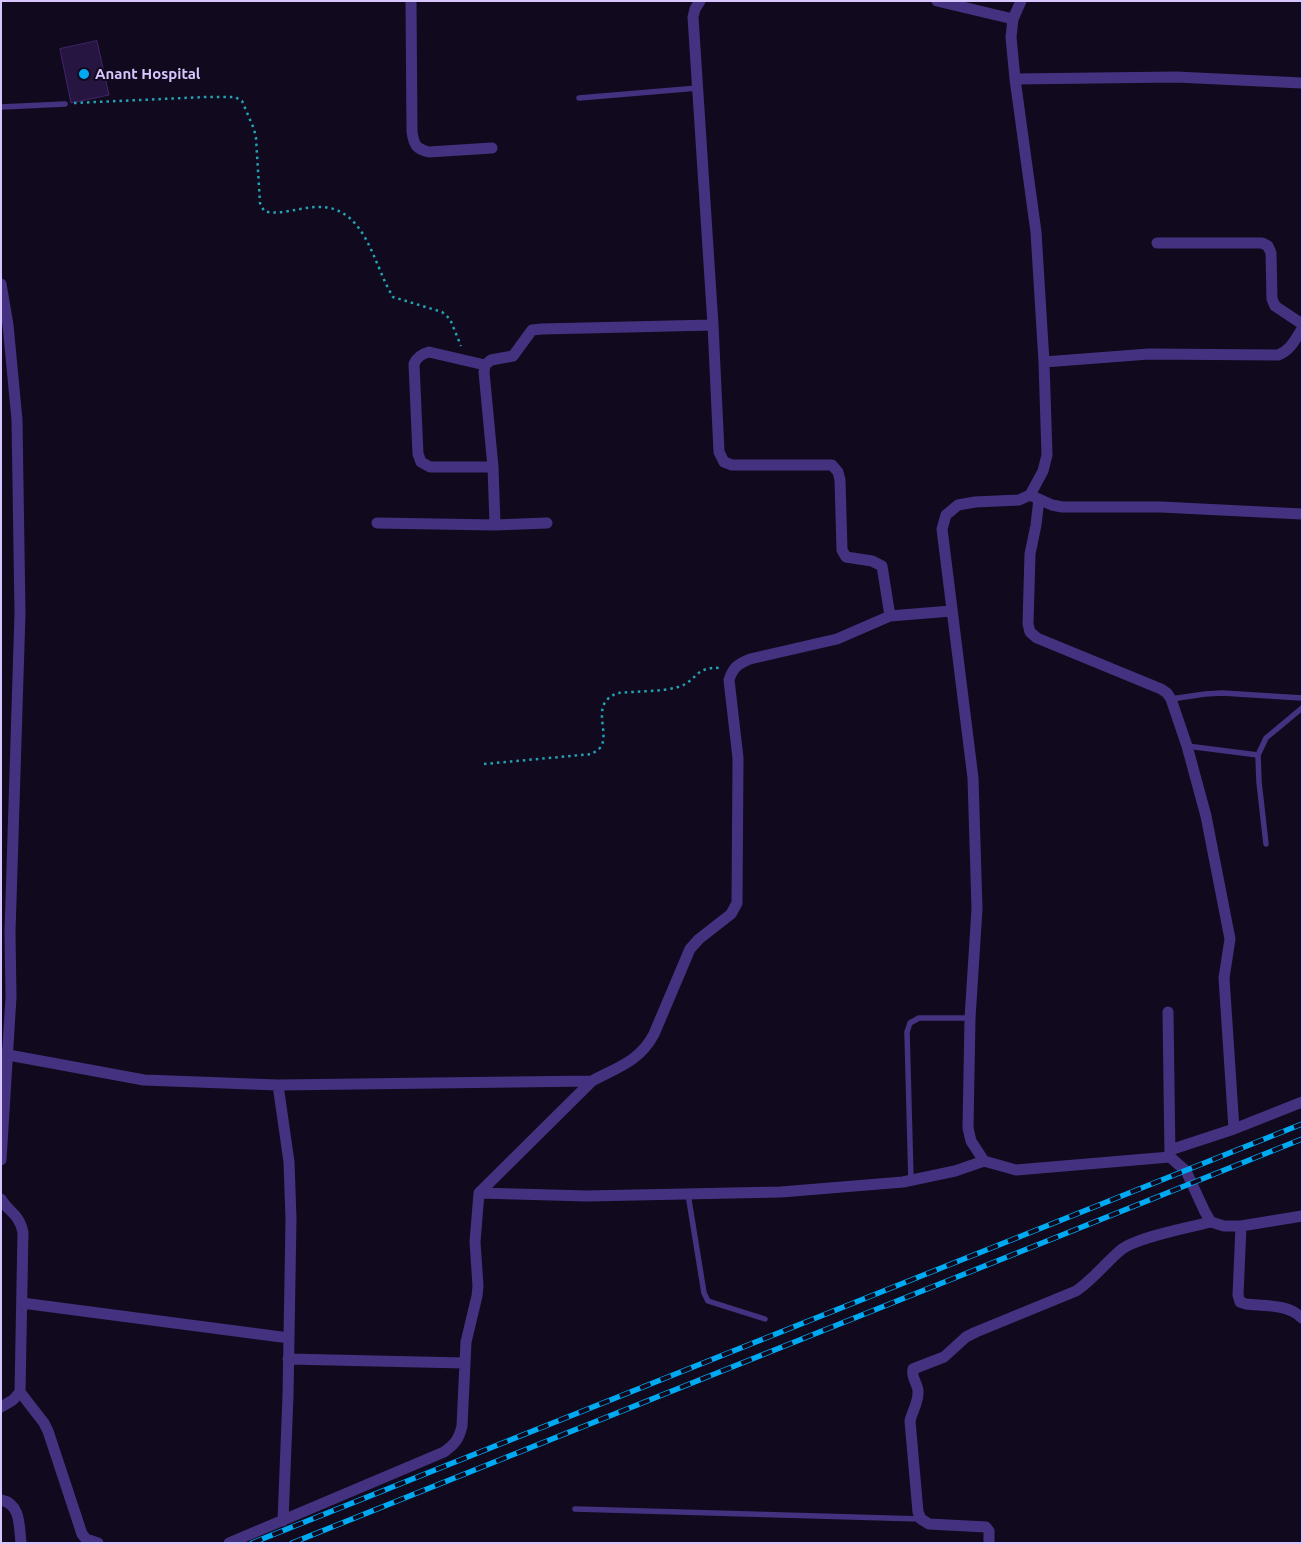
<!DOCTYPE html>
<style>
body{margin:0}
#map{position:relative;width:1303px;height:1544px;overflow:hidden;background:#110a1e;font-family:Ubuntu,sans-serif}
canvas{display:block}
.frame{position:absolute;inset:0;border:2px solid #d8c7ff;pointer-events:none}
</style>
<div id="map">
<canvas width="1303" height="1544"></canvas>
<div class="frame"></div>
</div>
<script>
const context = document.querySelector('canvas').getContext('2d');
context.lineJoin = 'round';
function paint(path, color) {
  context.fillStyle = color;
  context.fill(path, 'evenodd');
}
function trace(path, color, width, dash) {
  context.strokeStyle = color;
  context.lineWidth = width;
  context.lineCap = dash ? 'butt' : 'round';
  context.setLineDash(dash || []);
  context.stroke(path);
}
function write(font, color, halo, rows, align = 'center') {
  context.font = font + ' Ubuntu,sans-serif';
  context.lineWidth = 4;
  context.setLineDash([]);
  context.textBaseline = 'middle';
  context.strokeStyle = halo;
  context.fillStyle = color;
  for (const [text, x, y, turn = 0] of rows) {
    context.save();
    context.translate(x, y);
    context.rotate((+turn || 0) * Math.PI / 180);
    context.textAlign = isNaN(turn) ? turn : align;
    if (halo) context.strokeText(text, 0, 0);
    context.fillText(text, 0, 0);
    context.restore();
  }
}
const building = new Path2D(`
 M97 41 109 95 71 103 60 49Z`);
paint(building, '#261540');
trace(building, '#42256d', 1);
trace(new Path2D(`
 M74 103 206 97H235L242 101 254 129 256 138 260 203 264 211C280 216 300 207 317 207 366 205 373 265 393 297L442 312 450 319 461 346
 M484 764 592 754C594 752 597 751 599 749 613 735 587 704 618 693 637 691 661 692 678 687 697 682 694 666 720 668`), '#24a2b5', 2.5, [2.5, 4]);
trace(new Path2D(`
 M579 98 698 88
 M1 107 65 104
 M1171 699 1205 694 1222 693 1302 698
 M1187 746 1258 755
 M1266 844 1259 782 1258 755 1266 738 1302 708
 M911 1181 907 1032 910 1023 919 1018H970
 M688 1194 704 1293 708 1301 765 1319
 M575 1509 921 1519`), '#443280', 5.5);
trace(new Path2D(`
 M411 1 412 132C414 145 416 149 429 152L492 148
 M700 1 695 9 693 17 713 325 719 452 724 462 732 465H832L838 472 840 480 842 550 846 557 872 561 882 566 890 616
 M937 1 1013 19
 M1021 1 1013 19 1011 37 1015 79 1036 232 1044 362 1047 455 1043 471 1030 495 1019 500 975 502 958 505 946 515 942 529 973 778 977 909 970 1018 968 1128 971 1141 984 1161 1016 1170 1170 1157 1186 1171 1205 1212 1211 1222 1224 1226H1241L1302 1216
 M1015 79 1176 77 1302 83
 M1157 243H1262L1268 246 1271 253 1272 299 1275 306 1302 324
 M1 284 8 325 17 420 20 613 10 932 11 997 1 1160
 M1044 362 1149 354 1278 355C1290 351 1295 340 1302 329
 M485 365 429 352C421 354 417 357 414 364L418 454 421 462 430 467H493
 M1032 496 1052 505 1062 507H1161L1302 514
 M1039 499 1036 525 1030 554 1028 624 1030 632 1037 638 1161 689 1167 693 1171 699 1187 746 1206 816 1230 939 1224 978 1234 1129
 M377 523 495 525 547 523
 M495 525 493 467 484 372 485 365 491 360 513 356 532 330 542 329 713 325
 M1168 1012 1170 1157
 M3 1054 144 1080 278 1085
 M592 1081C618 1067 640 1061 654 1034L690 949 699 939 731 914 737 903 738 758 729 680C733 667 738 664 750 659L837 639 890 616 951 611
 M1170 1150 1234 1129 1302 1102
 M1 1199C10 1214 18 1212 23 1232L20 1392 13 1400 1 1407
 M1241 1226 1238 1295 1240 1302 1246 1304C1265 1306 1288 1304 1302 1318
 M22 1303 289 1338
 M288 1359 464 1363
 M20 1392 44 1423 48 1431 82 1534 86 1539 98 1543
 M1 1500C21 1504 19 1526 21 1543
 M283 1521 288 1396 291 1219 289 1162 278 1085 592 1081 479 1193 587 1196 781 1192 903 1182 955 1171 984 1161
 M229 1543 444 1452C455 1444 459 1439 462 1426L466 1342 477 1296 478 1286 475 1242 479 1193
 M989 1543V1531L986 1527 929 1524 921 1519 918 1512 910 1421C912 1412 918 1403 918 1393 919 1384 911 1380 913 1369L944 1357 966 1337 976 1332 1076 1291C1094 1279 1106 1262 1122 1249 1138 1237 1190 1227 1211 1222`), '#443280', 11);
const rail = new Path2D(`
 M252 1543 1302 1124
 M292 1543 1302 1139`);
trace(rail, '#00aaf2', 5.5);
trace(rail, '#110a1e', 4, [11]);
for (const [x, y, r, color] of [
 [84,74,6,"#00aaf2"]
]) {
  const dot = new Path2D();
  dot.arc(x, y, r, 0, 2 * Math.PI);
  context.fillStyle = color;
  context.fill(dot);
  trace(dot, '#110a1e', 2);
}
write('bold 15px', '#d8c7ff', '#110a1e', [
 ["Anant Hospital",95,74]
], 'left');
</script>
